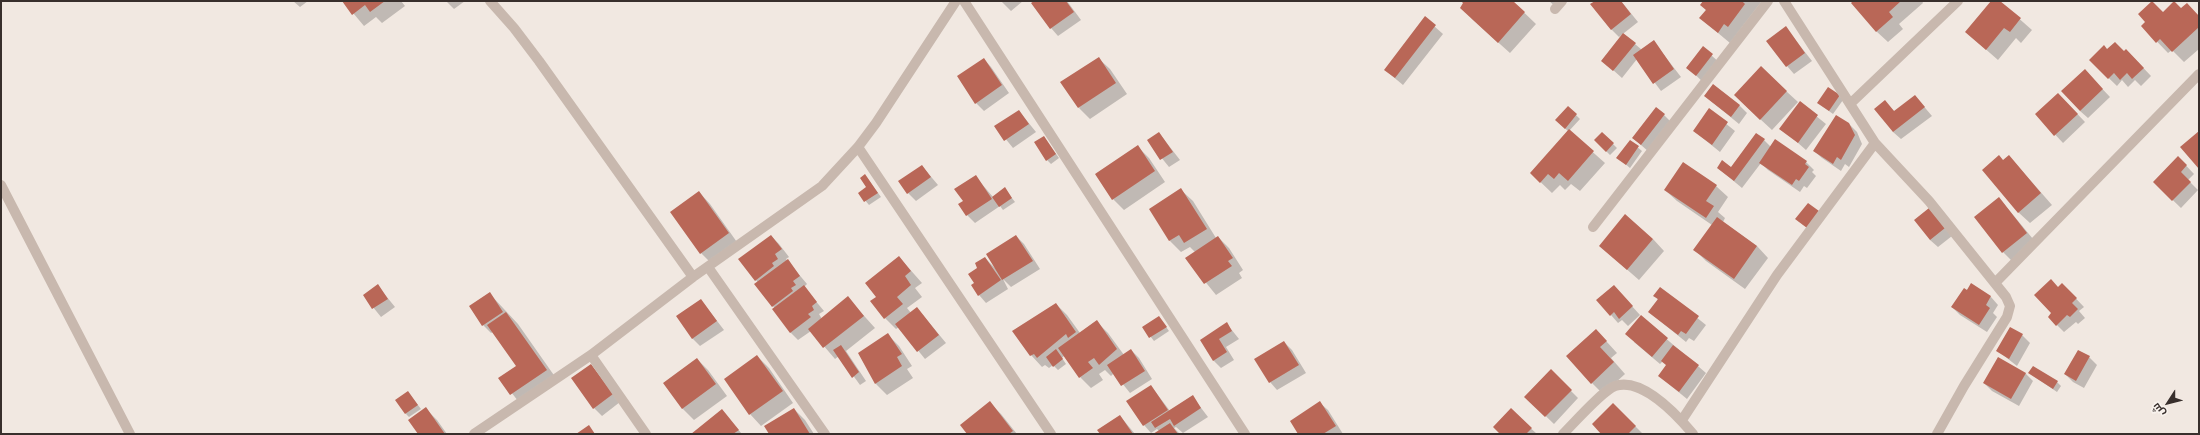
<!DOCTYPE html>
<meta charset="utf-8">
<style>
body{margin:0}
#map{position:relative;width:2200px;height:435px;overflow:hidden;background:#f1e8e1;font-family:Arial,Cairo,sans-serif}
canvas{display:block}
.frame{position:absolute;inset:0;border:2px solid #382f2c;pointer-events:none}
.north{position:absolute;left:2148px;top:383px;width:40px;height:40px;-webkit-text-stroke:3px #f9f3ee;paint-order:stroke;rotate:234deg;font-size:11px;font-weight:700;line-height:16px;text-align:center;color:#382f2c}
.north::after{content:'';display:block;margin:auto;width:14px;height:18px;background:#382f2c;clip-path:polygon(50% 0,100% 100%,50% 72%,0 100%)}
</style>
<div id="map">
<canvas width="2200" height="435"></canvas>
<div class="frame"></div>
<div class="north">ش</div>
</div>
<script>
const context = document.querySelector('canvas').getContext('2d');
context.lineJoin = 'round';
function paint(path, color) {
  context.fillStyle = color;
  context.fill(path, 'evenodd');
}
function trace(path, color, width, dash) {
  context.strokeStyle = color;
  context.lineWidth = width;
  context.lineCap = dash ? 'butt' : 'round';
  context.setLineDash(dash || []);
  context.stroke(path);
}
paint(new Path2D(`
 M293 1H308L300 7Z
 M343 1H401L405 6 382 23 376 17 364 26Z
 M446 1H465L454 9Z
 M1001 1H1023L1011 11Z
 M1036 1H1067L1081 20 1058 36 1051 28Z
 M1462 1H1512L1536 24 1510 53 1472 19Z
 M1549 1H1562L1556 7Z
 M1596 1H1621L1638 22 1619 37 1611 29Z
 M1704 1H1762L1730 43 1700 18 1706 10Z
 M1854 1H1922L1923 3 1899 24 1903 29 1888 42 1876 31Z
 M1992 1H1999L2032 30 2021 43 2016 38 1998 60 1966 32Z
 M2181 9 2199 16V49L2184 62 2172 50 2168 53 2142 26 2163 13Z
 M1425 18 1443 34 1403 85 1385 70Z
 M1786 28 1812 61 1794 74 1787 66Z
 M1654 42 1681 77 1661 91 1637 59 1622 78 1603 61 1635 44 1642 50Z
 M1703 48 1720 63 1704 83 1687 67Z
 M2124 53 2134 58 2151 76 2141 86 2135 80 2128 87 2122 80 2117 86 2090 60Z
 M1098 58 1110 69 1127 94 1090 119 1079 108Z
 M984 59 991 67 1009 93 984 111 976 103Z
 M2092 78 2110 97 2088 118 2080 111Z
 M1786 91 1798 102 1772 130 1746 106Z
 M1705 96 1739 105 1747 113 1739 124Z
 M1839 96 1843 100 1833 114 1822 106Z
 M1915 96 1932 116 1901 139 1893 132 1885 102 1895 112Z
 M2066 102 2085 122 2063 143 2036 114Z
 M1800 103 1826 124 1806 150 1781 128Z
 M1568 107 1580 119 1569 131 1605 163 1580 191 1571 184 1565 190 1560 185 1552 193 1531 173 1568 131 1560 124Z
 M1709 110 1735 131 1720 152 1694 131Z
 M1019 111 1036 132 1013 148 996 127Z
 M1664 115 1672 123 1649 152 1633 138Z
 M1849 124 1857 132 1862 144 1849 167 1845 164 1841 171 1822 158 1814 151Z
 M1159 133 1180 160 1169 167 1148 141Z
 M1602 133 1617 148 1610 155 1595 140Z
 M1044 137 1059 158 1051 164 1047 160Z
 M1764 140 1771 147 1775 141 1806 162 1814 170 1812 172 1816 176 1807 188 1804 186 1800 192 1768 170 1761 163 1742 188 1718 168H1731Z
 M1630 141 1642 151 1630 168 1618 158Z
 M1138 147 1149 158 1165 182 1124 210 1113 199Z
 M2009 156 2052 205 2030 223 2018 212 2003 161Z
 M2178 157 2194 174 2188 180 2198 190 2181 208 2154 182Z
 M1683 164 1716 186 1728 197 1718 212 1725 218 1723 222 1757 246 1768 258 1745 289 1706 261 1695 250 1712 225 1677 201 1665 190Z
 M922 166 938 185 916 201 908 193Z
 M865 175 881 197 869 205 859 193 867 188Z
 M975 176 993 197 1005 189 1015 202 1003 210 1000 206 975 223 967 215 964 202Z
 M1181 190 1193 201 1216 238 1218 237 1229 248 1243 270 1239 273 1242 278 1216 295 1186 258 1195 252 1190 247 1181 252 1170 241 1150 209Z
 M699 192 710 204 739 245 712 264 701 253Z
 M1999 198 2038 245 2014 263 2003 252Z
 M1929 210 1952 236 1938 247 1930 240Z
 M771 236 779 244 789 257 786 259 807 284 804 287 824 311 819 314 822 319 848 298 875 328 846 351 866 381 860 385 839 356 835 359 811 331 798 340 790 332 756 280Z
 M1016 236 1024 244 1040 269 1011 287 1003 279 1008 289 986 303 979 295 976 283 985 258 995 268Z
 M1653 239 1664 251 1639 280 1600 246Z
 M899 257 922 283 915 288 922 297 907 308 911 313 917 308 946 343 925 359 899 327 896 329 885 318 877 297Z
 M2062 284 2084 307 2079 311 2085 318 2078 324 2076 322 2064 332 2049 317 2052 314 2058 288Z
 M1971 285 1991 297 1998 305 1993 313 1997 317 1987 332 1960 315 1952 307Z
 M378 286 395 307 381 317 364 296Z
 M1660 288 1706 325 1694 341 1689 338 1686 342 1649 312 1658 300 1655 296Z
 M489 293 518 324 558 381 522 406 500 378 517 366 493 332 491 333 483 325 470 307Z
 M1621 294 1640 315 1628 326 1622 320 1618 323 1611 315Z
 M701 300 724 330 700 346 692 338Z
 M1056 304 1067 315 1080 333 1096 321 1108 333 1124 355 1131 350 1139 358 1152 379 1130 393 1114 373 1111 376 1105 370 1099 374 1103 380 1091 388 1080 377 1064 356 1062 358 1066 364 1058 370 1053 365 1049 368 1045 365 1042 367 1031 355Z
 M1159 317 1169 331 1154 341 1143 327Z
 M1641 317 1706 373 1687 399 1659 376 1667 366 1663 361 1660 364 1634 342Z
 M1227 324 1239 339 1226 347 1234 360 1221 368 1214 361 1201 340Z
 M1596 330 1617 353 1611 358 1625 374 1603 394 1592 383Z
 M888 335 899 346 912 366 907 369 913 378 887 395 876 384 859 354Z
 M2022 335 2030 343 2017 366 1998 351Z
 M1284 342 1292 350 1306 373 1277 390 1270 382Z
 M757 356 769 368 793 403 761 426 750 414 725 379Z
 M2089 357 2097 365 2084 388 2073 382 2065 374Z
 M697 359 708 370 727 396 694 420 682 408Z
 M591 365 620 402 602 416 594 408Z
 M1551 371 1578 398 1554 424 1526 397Z
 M2025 373 2033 381 2019 406 1992 391 1984 383Z
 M2029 373 2057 382 2061 386 2057 392Z
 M1151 386 1170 411 1192 396 1208 417 1183 433 1176 427 1174 428 1180 434H1155L1159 431 1157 429 1151 433 1144 425Z
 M408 392 421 409 409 417 406 414Z
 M990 403 1001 414 1017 434H968Z
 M1320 403 1328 410 1343 434H1299Z
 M1613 404 1643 434H1603Z
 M426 409 437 420 447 434H419Z
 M794 409 805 420 814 434H771Z
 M1511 410 1537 434H1502Z
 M722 411 742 434H693Z
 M1120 416 1135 434H1101Z`), '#0003');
paint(new Path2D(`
 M342 1H385L370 12 365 5 352 15Z
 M1034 1H1066L1074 12 1050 29 1031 3Z
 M1461 1H1513L1525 12 1498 43 1460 8 1463 3Z
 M1595 1H1621L1631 14 1611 30 1590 4Z
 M1703 1H1742L1745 4 1728 27 1724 24 1718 33 1699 18 1706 10 1700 5Z
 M1853 1H1901L1889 12 1893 17 1876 32 1851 3Z
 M1991 1H2000L2021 18 2010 32 2004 28 1986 50 1965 32Z
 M2152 1 2163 12 2174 1 2181 8 2187 3 2199 16V27L2172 52 2160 39 2156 43 2141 26 2145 22 2138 14Z
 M1425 16 1436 25 1395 78 1384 70Z
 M1786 26 1805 53 1786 67 1766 41Z
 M1623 33 1636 43 1613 71 1601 61Z
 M1654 40 1674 69 1653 84 1633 55Z
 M2115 42 2124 51 2126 49 2144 68 2132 79 2127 73 2120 80 2114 73 2108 79 2089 60 2104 45 2107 49Z
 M1703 46 1713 54 1696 76 1686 68Z
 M1099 57 1116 83 1078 108 1060 82Z
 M984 58 1002 85 975 104 957 76Z
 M1761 66 1787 91 1760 120 1734 95Z
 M2085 69 2103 89 2080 111 2061 91Z
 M1713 84 1740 105 1731 117 1704 96Z
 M1828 87 1840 95 1829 111 1817 103Z
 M2058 93 2078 114 2054 136 2035 114Z
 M1915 95 1925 107 1893 132 1874 109 1885 100 1894 111Z
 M1800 101 1818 115 1798 143 1779 129Z
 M1568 106 1577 114 1565 129 1555 120Z
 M1656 107 1665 114 1641 145 1632 138Z
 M1709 108 1728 122 1712 145 1693 131Z
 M1019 110 1029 124 1004 141 994 126Z
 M1836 115 1849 123 1855 135 1841 160 1837 157 1833 164 1813 151Z
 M1569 129 1594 151 1568 181 1559 173 1554 179 1548 174 1540 183 1530 173Z
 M2199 131V169L2180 147Z
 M1159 132 1173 152 1160 160 1147 140Z
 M1602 132 1614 143 1606 152 1594 140Z
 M1756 133 1765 139 1734 181 1717 168 1722 160 1731 167Z
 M1044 136 1056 154 1046 161 1034 142Z
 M1775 139 1807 161 1805 164 1809 167 1799 181 1796 179 1792 185 1759 163Z
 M1630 140 1639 146 1626 165 1616 158Z
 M1138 145 1155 171 1112 200 1095 174Z
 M1999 155 2003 160 2009 155 2041 193 2018 213 1982 170Z
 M2178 156 2187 165 2181 172 2191 182 2172 201 2153 182Z
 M1683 162 1717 185 1706 201 1714 206 1706 218 1664 190Z
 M922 165 931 177 907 194 898 181Z
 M865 174 878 193 864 202 858 193 866 187 860 178Z
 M976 175 992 199 966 216 958 204 963 201 954 189Z
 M1005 187 1012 198 999 207 992 197Z
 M1181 188 1207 229 1184 243 1179 235 1169 241 1149 209Z
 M699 191 729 233 700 254 670 212Z
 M1999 197 2027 233 2002 253 1974 217Z
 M1808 203 1819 211 1807 228 1795 219Z
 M1929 208 1945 228 1930 240 1914 220Z
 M1625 214 1653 239 1627 270 1599 246Z
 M1717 217 1757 246 1734 279 1693 250Z
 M771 235 782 249 775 254 778 259 772 263 774 266 755 281 738 259Z
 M1016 235 1033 261 1002 280 986 254Z
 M1218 236 1233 258 1228 261 1232 266 1204 284 1185 258Z
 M899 256 911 271 905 276 911 285 897 297 903 304 884 319 870 301 876 297 865 283Z
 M985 257 1001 280 978 296 971 285 974 283 968 274 977 268 975 263Z
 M788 259 800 276 793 281 796 285 791 288 793 291 772 307 754 284Z
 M2051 279 2058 287 2062 283 2077 298 2072 303 2078 309 2070 317 2067 315 2056 326 2048 317 2051 313 2034 295Z
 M1971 283 1991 296 1986 305 1990 308 1979 325 1951 307 1964 288 1967 290Z
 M378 284 388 299 372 309 363 295Z
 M804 285 817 302 812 306 814 310 808 314 811 317 790 333 772 309Z
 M1614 285 1633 306 1619 319 1614 312 1610 316 1596 300Z
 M1660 287 1699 316 1686 334 1681 331 1678 335 1648 312 1658 299 1653 296Z
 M490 292 503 312 482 326 469 306Z
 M848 296 864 316 823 348 808 329Z
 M701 299 717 321 692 339 676 316Z
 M1056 303 1076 332 1068 338 1066 334 1037 358 1034 354 1030 356 1012 331Z
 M917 307 939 335 917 352 895 324Z
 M506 312 547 370 510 395 498 378 516 366 487 325Z
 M1641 315 1668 338 1652 357 1625 334Z
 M1159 316 1167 327 1149 338 1142 327Z
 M1097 320 1117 349 1099 365 1094 358 1088 362 1093 368 1079 378 1058 348Z
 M1227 322 1232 331 1219 339 1227 352 1213 361 1200 340Z
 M2010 327 2023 334 2009 359 1996 351Z
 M1596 329 1607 341 1600 347 1614 362 1591 384 1566 356Z
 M888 333 902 354 897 357 902 366 875 384 858 353Z
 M1284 341 1299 365 1269 383 1254 359Z
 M841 345 859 372 852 378 833 350Z
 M1673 345 1699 365 1679 392 1658 376 1666 365 1661 361Z
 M1056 349 1063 359 1053 367 1046 357Z
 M1131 349 1145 371 1121 386 1107 365Z
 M2078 350 2090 356 2076 381 2064 374Z
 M757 355 783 391 749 415 724 379Z
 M1998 357 2026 373 2011 399 1983 383Z
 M697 358 716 384 682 409 663 383Z
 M591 364 613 394 593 409 571 378Z
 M2033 366 2058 381 2053 389 2028 373Z
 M1551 369 1572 390 1545 417 1524 397Z
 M1151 385 1168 410 1143 426 1126 401Z
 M408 391 418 405 405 414 395 400Z
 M1193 395 1201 408 1174 426 1170 419 1155 428 1151 422Z
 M990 401 1013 431 1009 434H967L960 425Z
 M1320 401 1336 426 1323 434H1298L1290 421Z
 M1613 403 1636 426 1628 434H1601L1592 424Z
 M426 407 445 434H418L408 420Z
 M794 408 810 434H769L764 426Z
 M1511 408 1532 428 1526 434H1500L1493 427Z
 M722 409 739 430 733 434H691Z
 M1120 415 1133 434H1100L1097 430Z
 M1170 423 1178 434H1153Z
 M589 425 595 434H576Z`), '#b96757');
trace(new Path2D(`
 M490 1 514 28 539 61 693 277
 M964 1 1245 434
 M1784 1 1875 143 1929 201 2006 297 2010 306 2007 317 1964 386 1937 434
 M1555 9 1562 1
 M1850 104 1958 1
 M858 147 1051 434
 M1 185 130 434
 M1593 227 1768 1
 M708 267 825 434
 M1995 283 2199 74
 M591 355 646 434
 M1682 420 1777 275 1875 143
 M474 434 591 355 693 277 822 186 858 147 876 123 956 1
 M1563 434C1574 423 1602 391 1615 386 1642 377 1677 415 1693 434`), '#c8b8ae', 10);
</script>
